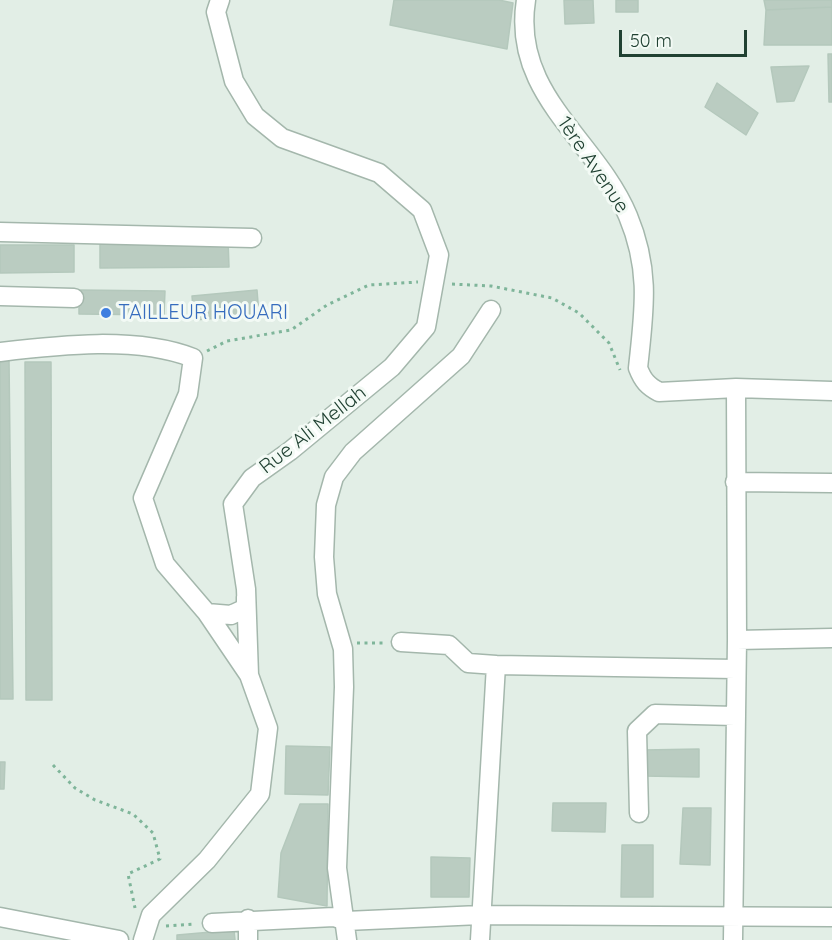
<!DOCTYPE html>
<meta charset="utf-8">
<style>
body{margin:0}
#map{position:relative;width:832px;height:940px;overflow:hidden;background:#e2eee6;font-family:Quicksand,sans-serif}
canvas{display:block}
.scale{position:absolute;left:619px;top:30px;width:128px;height:27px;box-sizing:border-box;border:3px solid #204132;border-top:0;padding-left:8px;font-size:18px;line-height:21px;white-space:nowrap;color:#204132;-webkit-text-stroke:4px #f3faf5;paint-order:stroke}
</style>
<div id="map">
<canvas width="832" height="940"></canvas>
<div class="scale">50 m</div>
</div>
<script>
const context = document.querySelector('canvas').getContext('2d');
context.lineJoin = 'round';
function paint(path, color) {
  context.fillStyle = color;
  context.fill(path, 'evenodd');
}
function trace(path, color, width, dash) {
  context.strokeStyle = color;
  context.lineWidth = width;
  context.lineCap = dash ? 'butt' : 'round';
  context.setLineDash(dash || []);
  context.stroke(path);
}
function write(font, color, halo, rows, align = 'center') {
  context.font = font + ' Quicksand,sans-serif';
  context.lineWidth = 6;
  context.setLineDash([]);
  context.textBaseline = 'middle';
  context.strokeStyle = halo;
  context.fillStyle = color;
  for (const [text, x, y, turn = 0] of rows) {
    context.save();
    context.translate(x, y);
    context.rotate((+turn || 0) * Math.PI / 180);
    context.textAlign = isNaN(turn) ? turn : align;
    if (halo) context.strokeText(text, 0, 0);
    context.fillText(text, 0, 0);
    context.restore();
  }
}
const building = new Path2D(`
 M394 0H499L513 3 507 49 390 25Z
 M564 0H593L594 23 565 24Z
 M616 0H638V12H616Z
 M764 0H832V7L766 10Z
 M832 7V45H764L766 10Z
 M828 54H832V102H829Z
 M809 66 794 101 777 102 771 67Z
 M717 83 758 113 746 135 705 107Z
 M228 239 229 267 100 268V242Z
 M0 245H74V272L0 273Z
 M79 290 165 291 164 315 79 314Z
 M257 290 259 315 194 320 192 296Z
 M0 359H9L13 699H0Z
 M25 362H51L52 700H26Z
 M286 746 330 747 328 795 285 794Z
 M699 749V777L643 776V750Z
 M0 762H5L4 789H0Z
 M553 803H606L605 832 552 831Z
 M300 804H328L327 906 278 897 281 853Z
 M683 808H711L710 865 680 864Z
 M622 845H653V897H621Z
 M431 857 470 858 469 897H431Z
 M234 930 235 940H177V935Z`);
paint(building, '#baccc1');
trace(building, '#b4c8bc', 1.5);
const minor = new Path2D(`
 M526 0C511 95 596 139 628 216 651 271 644 311 638 368 643 381 648 386 659 392L736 388 832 391
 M0 232 252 238
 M0 296 74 298
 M0 352C59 345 137 336 193 358L188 394 143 498 165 564 207 613 249 675
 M735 482 832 483
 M207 613 231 615 246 608V597
 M737 640 832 638
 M401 642 449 645 468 663 496 665
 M639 813 637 731 655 714 735 716
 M0 917 119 940
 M248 919V940
 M212 923 334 917 346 921 480 915 832 917
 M143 940 151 915 207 860 260 794 268 728 249 675 246 589 233 504 252 478 290 451 392 367 426 327 439 255 422 210 379 173 282 138 255 116 234 81 216 12 220 0
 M347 940 337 868 344 687 343 649 327 594 324 557 326 505 334 477 353 452 461 356 491 310
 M480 940 496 665 735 669
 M733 940 737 640 736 388`);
trace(minor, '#a4b7ac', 21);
trace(new Path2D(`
 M452 284 491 286 552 298 579 313 609 343 620 370
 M207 351 227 341 291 330 327 305 369 285 418 282
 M357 643H384
 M53 765 75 788 95 800 133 814 153 833 160 859 128 874 135 908
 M166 926 195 924`), '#7fb59a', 3, [3, 4.5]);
trace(minor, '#fff', 18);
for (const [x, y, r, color] of [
 [106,313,6,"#3f7fe0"]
]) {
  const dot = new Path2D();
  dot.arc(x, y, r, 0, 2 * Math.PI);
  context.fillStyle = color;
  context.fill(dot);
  trace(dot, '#f3faf5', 2);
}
write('20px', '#204132', '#f3faf5', [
 ["1ère Avenue",593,165,56],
 ["Rue Ali Mellah",313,430,-38]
]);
write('20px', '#366cbe', '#f3faf5', [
 ["TAILLEUR HOUARI",118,313]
], 'left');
</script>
